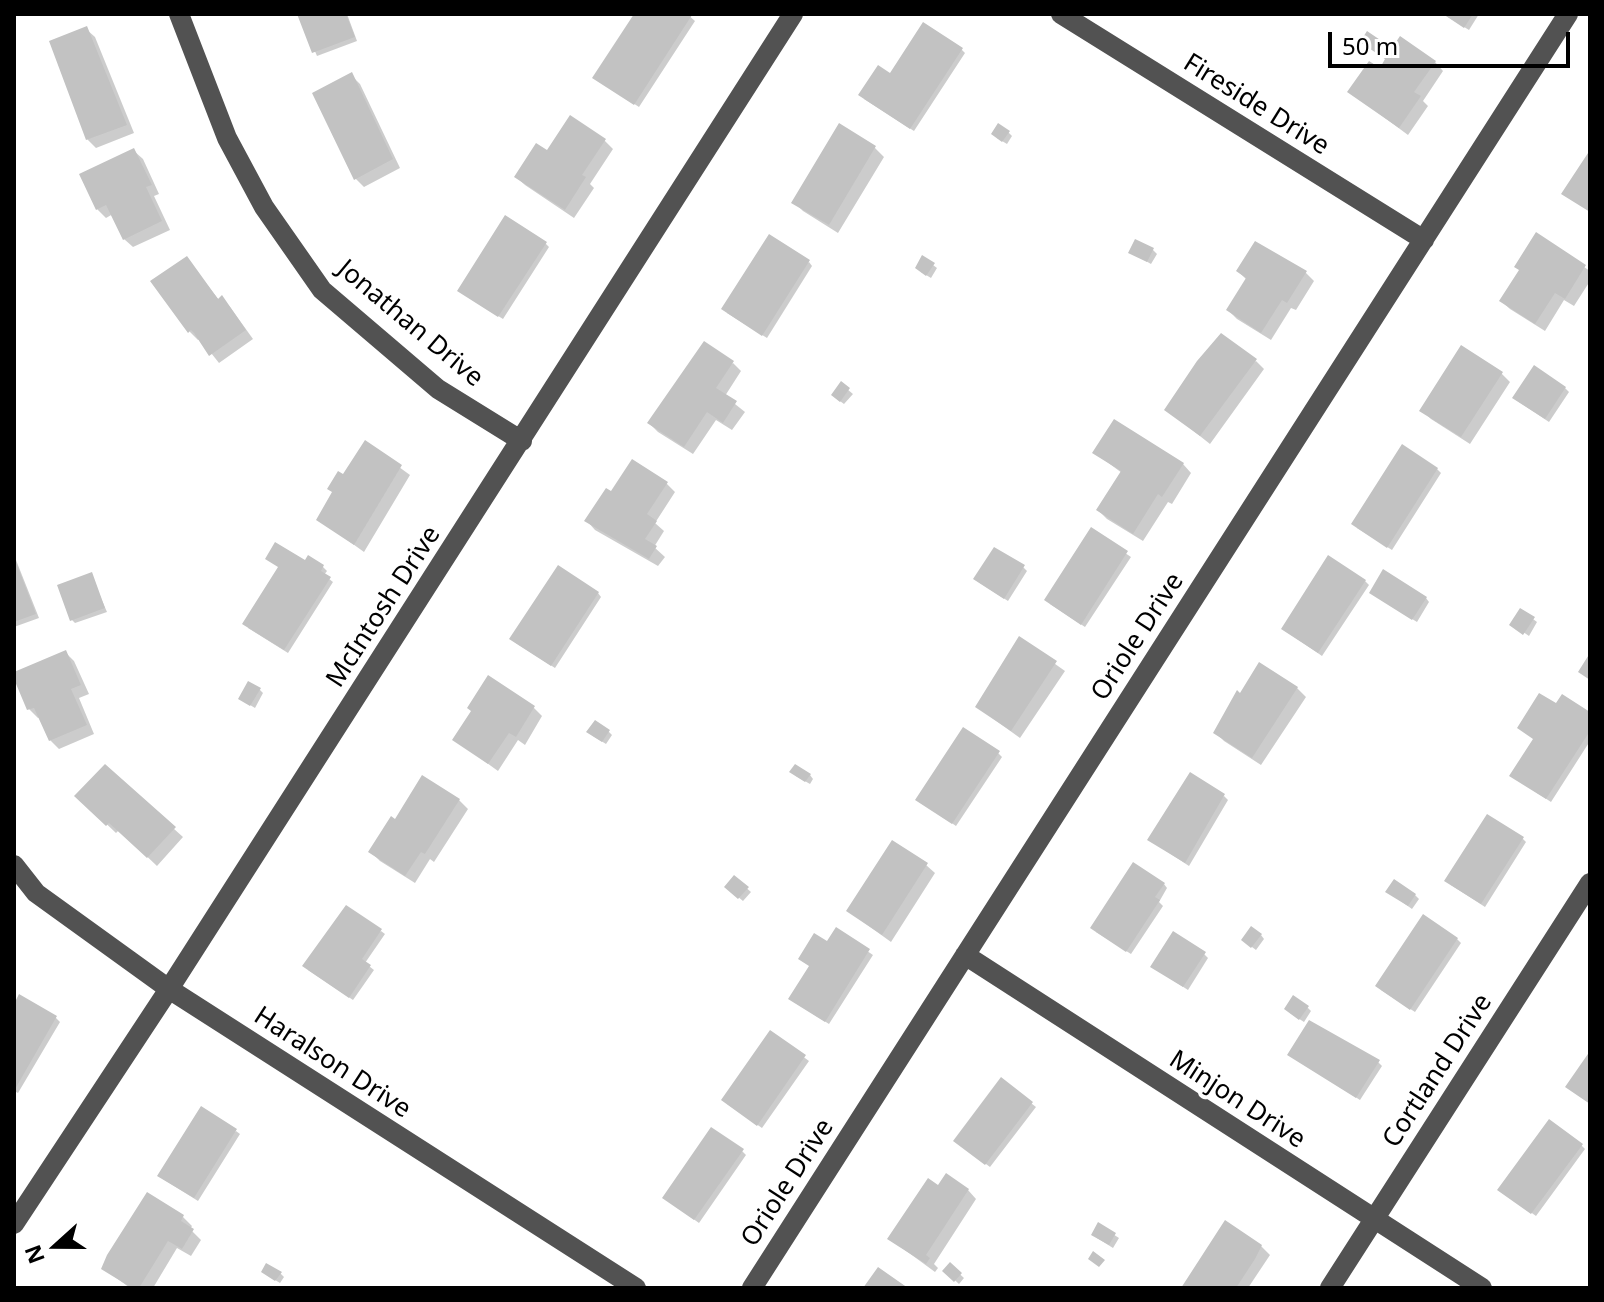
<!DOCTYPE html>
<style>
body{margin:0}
#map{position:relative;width:1604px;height:1302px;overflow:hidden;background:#fff;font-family:"Noto Sans",sans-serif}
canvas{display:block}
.frame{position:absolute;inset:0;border:16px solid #000;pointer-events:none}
.north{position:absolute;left:16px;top:1206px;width:80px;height:80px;-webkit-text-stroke:6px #fff;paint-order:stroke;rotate:249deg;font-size:22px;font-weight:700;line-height:32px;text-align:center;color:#000}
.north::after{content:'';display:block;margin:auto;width:28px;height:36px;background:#000;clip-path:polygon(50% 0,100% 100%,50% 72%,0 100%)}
.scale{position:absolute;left:1328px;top:32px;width:242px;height:36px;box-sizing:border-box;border:4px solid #000;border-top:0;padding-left:10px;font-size:24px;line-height:28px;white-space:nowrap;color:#000;-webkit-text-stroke:6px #fff;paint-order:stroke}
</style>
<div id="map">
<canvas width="1604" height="1302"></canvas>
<div class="frame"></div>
<div class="north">N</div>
<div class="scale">50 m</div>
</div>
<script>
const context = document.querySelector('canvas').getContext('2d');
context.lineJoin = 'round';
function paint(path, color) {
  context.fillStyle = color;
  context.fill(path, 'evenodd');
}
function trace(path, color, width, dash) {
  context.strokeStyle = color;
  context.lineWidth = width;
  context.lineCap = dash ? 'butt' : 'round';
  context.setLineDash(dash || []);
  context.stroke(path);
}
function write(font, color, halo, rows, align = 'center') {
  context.font = font + ' "Noto Sans",sans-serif';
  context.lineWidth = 8;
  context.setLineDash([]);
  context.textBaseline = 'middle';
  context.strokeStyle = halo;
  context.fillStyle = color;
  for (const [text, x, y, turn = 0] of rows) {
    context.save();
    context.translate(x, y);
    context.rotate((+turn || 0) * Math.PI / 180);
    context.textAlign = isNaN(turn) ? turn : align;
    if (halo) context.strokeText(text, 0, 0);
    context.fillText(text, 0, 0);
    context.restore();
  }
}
paint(new Path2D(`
 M299 14H347L357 41 317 56Z
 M636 14H687L695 21 639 107 595 78Z
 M1443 14H1479L1469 30Z
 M86 29 95 37 134 133 96 148 87 139Z
 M1363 41 1435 62 1443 71 1423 101 1428 106 1408 135 1350 92 1380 70 1387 60Z
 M961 49 965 53 914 131 864 99 890 76Z
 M351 75 360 84 400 168 364 187 355 178Z
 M839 126 875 148 884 157 838 233 803 211 794 202Z
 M1008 132 1012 136 1007 144 997 138Z
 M604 140 613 149 590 184 594 188 574 218 525 185 516 177 547 153Z
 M134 151 143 159 159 194 154 196 170 230 133 247 124 239 113 214 106 218 97 209Z
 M1536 235 1590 271V281L1574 306 1564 300 1545 331 1510 309 1501 301 1521 271Z
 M545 243 549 247 503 319 463 294Z
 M1153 250 1157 254 1151 264 1130 252Z
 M186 258 219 300 222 298 230 307 253 339 219 363 200 339 198 340 190 332 153 282Z
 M809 262 812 266 767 338 727 313Z
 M933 265 937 268 931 278 921 272Z
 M1238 271 1306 273 1314 281 1296 310 1291 308 1271 340 1237 319 1228 310 1247 280Z
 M1256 361 1264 369 1210 444 1167 410Z
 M733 363 741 371 725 396 745 412 732 430 716 420 693 454 658 432 649 423Z
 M1501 373 1510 382 1470 444 1431 419 1422 410Z
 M841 384 853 394 844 404 837 399Z
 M1565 388 1569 392 1549 422 1519 402Z
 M366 443 410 475 364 552 318 519Z
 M1095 453 1183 464 1191 473 1172 504 1168 502 1143 541 1107 519 1098 510 1122 473Z
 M1437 469 1441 473 1392 550 1357 528Z
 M666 483 675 492 655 523 664 531 654 547 665 557 658 566 595 530 587 521 612 494Z
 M1091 530 1131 557 1085 627 1050 604Z
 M14 555 39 618 14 627Z
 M308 558 323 567 327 571 324 575 333 582 288 653 248 628 280 568 305 563Z
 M1023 567 1027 571 1008 601 980 583Z
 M91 575 107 612 75 623 71 619Z
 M1365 581 1369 585 1322 656 1287 632Z
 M598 593 601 597 555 668 516 643Z
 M1375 596 1426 598 1429 602 1417 622Z
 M1533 619 1537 622 1529 636 1513 625Z
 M1020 639 1065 671 1020 738 977 707Z
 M65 652 74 661 89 694 79 698 94 734 59 749 50 740 40 717 38 718 29 709Z
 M1297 688 1306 697 1261 765 1224 741 1216 733Z
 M259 689 263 693 255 708 240 699Z
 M534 708 542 716 525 745 518 740 498 771 455 740 473 711Z
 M1590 714V741L1551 802 1516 779Z
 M608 731 612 735 606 744 593 736Z
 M998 753 1002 757 956 826 922 803Z
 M105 767 183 837 157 866 119 830 116 833 77 796Z
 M810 775 813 779 810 784 796 776Z
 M1224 796 1228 800 1189 866 1154 843Z
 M459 800 468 809 434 862 430 859 415 883 380 861 371 852 396 821Z
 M1522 838 1526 842 1485 907 1451 885Z
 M926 865 935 873 891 942 848 911Z
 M734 877 751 892 743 901 726 887Z
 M1164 884 1167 888 1159 902 1163 906 1131 954 1096 932Z
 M1392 895H1415L1419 899 1412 909Z
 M836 930 873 955 829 1024 794 1002Z
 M381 931 385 934 365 963 374 970 353 1000 308 970Z
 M1261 935 1264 939 1256 950 1248 944Z
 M1457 939 1461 943 1415 1012 1381 990Z
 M1204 954 1208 958 1188 990 1157 970Z
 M14 1007 56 1018 60 1022 18 1093 14 1091Z
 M1307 1007 1311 1011 1304 1022 1290 1013Z
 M771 1033 809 1061 762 1128 727 1104Z
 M1294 1058 1378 1062 1382 1066 1360 1100Z
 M1001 1080 1036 1107 990 1167 959 1144Z
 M236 1131 240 1134 198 1201 163 1179Z
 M1581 1145 1585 1149 1536 1216 1504 1193Z
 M742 1151 746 1155 699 1223 668 1201Z
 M939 1187 968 1190 976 1199 934 1264 938 1268 935 1272 890 1239Z
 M183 1217 192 1226 190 1229 201 1240 191 1256 177 1248 153 1288H130L103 1268Z
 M1099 1225 1119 1238 1113 1248 1097 1238Z
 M1261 1246 1270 1255 1248 1288H1183Z
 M950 1265 964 1278 959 1284 945 1271Z
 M280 1273 284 1277 280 1283 267 1275Z`), '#0003');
paint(new Path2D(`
 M297 14H346L355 37 312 53Z
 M634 14 692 15 634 105 592 78Z
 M1443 14H1473L1464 28Z
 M923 22 963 48 910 129 858 95 878 65 890 73Z
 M87 26 127 125 86 140 49 41Z
 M1367 31 1392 48 1400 36 1436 61 1414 92 1421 96 1399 128 1347 92 1369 61 1380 68 1385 59 1360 42Z
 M352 72 393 159 354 180 312 93Z
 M570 115 606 139 582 175 586 177 565 210 514 177 536 143 547 150Z
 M839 123 876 146 829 225 791 203Z
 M998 123 1010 131 1002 142 991 134Z
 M134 148 152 185 146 187 162 221 123 240 106 205 96 210 79 174Z
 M1590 150V212L1561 194Z
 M505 215 547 242 498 317 457 291Z
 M1536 232 1586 265 1565 299 1555 293 1535 324 1499 301 1519 270 1514 267Z
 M769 234 810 260 762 336 721 309Z
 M1135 239 1154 248 1147 262 1128 253Z
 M1255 241 1307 271 1287 303 1282 300 1261 333 1226 310 1246 278 1236 271Z
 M922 255 935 263 926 276 915 268Z
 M187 256 218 299 222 295 246 330 209 356 194 333 191 330 188 333 150 281Z
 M1221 333 1257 359 1200 436 1164 410 1197 361Z
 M704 341 734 361 716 388 737 401 723 423 707 412 684 447 647 423Z
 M1461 345 1503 372 1461 437 1419 411Z
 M1534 365 1566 387 1545 419 1512 398Z
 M841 381 850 388 840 402 831 395Z
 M1114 419 1184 463 1162 497 1158 494 1133 534 1096 510 1121 471 1092 453Z
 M365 440 402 465 354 545 316 520 332 492 327 489 338 471 343 474Z
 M1402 444 1438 468 1387 548 1351 524Z
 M632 459 668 482 647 514 657 521 645 539 657 546 649 559 584 521 606 488 611 491Z
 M1091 527 1128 551 1081 625 1044 600Z
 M275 542 305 560 308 555 324 565 321 571 331 577 284 650 242 624 278 567 265 559Z
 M994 547 1025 565 1004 599 973 579Z
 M1328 555 1366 580 1318 653 1281 629Z
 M14 557 36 614 14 622Z
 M558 565 599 592 551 666 509 639Z
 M1383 569 1427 597 1412 620 1369 593Z
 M92 572 105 608 70 621 57 585Z
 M1520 608 1535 617 1523 635 1509 625Z
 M1019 636 1057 661 1011 731 975 707Z
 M66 650 81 685 71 689 87 725 49 741 34 708 27 710 14 679V672Z
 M1590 653V680L1578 672Z
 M1259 662 1298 687 1252 758 1213 733 1237 690 1240 693Z
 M488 675 535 706 516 737 509 733 488 764 452 740 471 711 467 708Z
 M248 681 261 688 250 706 238 699Z
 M1539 693 1556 703 1562 694 1590 712V731L1546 799 1509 776 1533 739 1517 728Z
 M595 720 610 730 602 742 586 732Z
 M963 727 1000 751 952 824 915 800Z
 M105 764 176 827 147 858 109 823 106 826 74 796Z
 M795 764 811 774 805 782 789 772Z
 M1190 772 1225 794 1185 863 1147 840Z
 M422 775 460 799 425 854 421 852 405 876 368 852 391 816 395 819Z
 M1487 814 1524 837 1481 904 1444 881Z
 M892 840 928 863 882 935 846 911Z
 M1133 862 1165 883 1155 897 1160 900 1126 952 1090 928Z
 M734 875 749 887 738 899 724 887Z
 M1394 879 1416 894 1408 906 1385 892Z
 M346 905 382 929 362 959 371 965 349 998 302 966Z
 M1423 914 1458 938 1410 1010 1375 986Z
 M1251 926 1262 934 1251 948 1241 940Z
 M836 927 870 949 825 1022 788 999 809 966 798 959 814 933 827 941Z
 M1173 931 1206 952 1183 987 1150 967Z
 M19 994 57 1016 14 1091V1004Z
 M1293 995 1309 1006 1299 1020 1284 1009Z
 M1309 1020 1380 1060 1356 1098 1287 1055Z
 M770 1030 806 1055 757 1126 721 1100Z
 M1590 1051V1104L1565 1087Z
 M1001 1077 1033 1102 985 1165 953 1141Z
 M201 1106 237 1129 194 1198 157 1176Z
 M1549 1119 1583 1144 1531 1214 1497 1190Z
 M711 1127 744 1149 694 1220 662 1198Z
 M946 1173 969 1189 926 1255 930 1258 926 1264 887 1239 928 1178 938 1185Z
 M147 1192 184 1215 181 1221 194 1229 182 1249 168 1241 139 1288H132L101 1269 107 1255Z
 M1225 1220 1262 1245 1255 1259 1236 1288H1181Z
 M1098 1222 1116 1233 1109 1245 1091 1235Z
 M1093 1251 1105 1260 1099 1267 1088 1259Z
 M950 1262 962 1273 954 1282 942 1271Z
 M266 1263 282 1272 275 1281 261 1272Z
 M878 1267 908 1288H863Z`), '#c2c2c2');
trace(new Path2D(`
 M179 14 227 138 264 207 322 290 438 389 522 441
 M1061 14 1424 240
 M14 865 36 893 169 989 636 1288
 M965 955 1482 1288
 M14 1224 169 989 793 14
 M752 1288 1568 14
 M1330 1288 1590 883`), '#525252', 20);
write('26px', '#000', '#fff', [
 ["Fireside Drive",1256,105,32],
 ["Jonathan Drive",410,324,40],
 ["McIntosh Drive",384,607,-57],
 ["Oriole Drive",1138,637,-57],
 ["Haralson Drive",332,1063,33],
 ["Cortland Drive",1438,1071,-57],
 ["Minjon Drive",1237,1100,33],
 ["Oriole Drive",788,1183,-57]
]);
</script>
